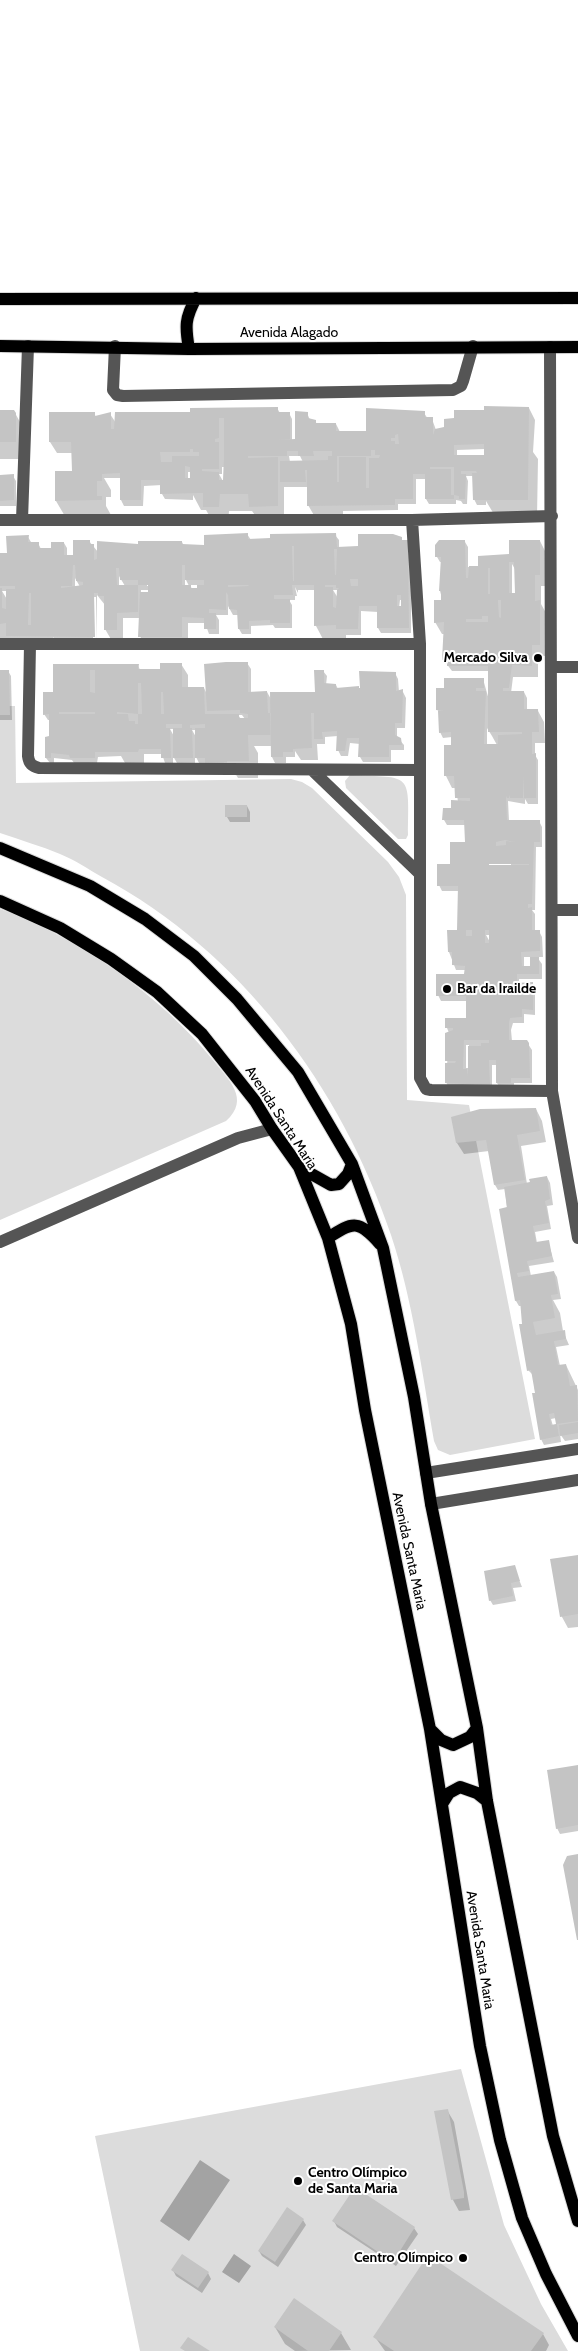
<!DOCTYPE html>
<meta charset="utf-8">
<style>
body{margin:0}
canvas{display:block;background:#fff}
</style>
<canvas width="578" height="2351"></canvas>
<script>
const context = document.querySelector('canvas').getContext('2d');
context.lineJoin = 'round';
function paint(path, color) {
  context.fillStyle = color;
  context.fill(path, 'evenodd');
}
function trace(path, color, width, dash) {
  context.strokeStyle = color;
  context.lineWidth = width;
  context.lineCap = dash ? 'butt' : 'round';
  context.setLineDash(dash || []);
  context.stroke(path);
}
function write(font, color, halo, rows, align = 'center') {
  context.font = font + ' Cabin,sans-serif';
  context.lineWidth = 4;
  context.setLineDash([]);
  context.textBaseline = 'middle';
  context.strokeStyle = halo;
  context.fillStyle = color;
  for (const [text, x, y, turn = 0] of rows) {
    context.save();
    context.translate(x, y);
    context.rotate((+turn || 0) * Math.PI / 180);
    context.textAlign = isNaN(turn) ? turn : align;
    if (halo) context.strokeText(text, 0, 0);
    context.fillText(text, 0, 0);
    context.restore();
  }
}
paint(new Path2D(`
 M0 706H15L16 783 291 779 302 782 312 788 388 862 399 877 406 895 407 1100 469 1105 535 1439 450 1455 438 1450 434 1441C422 1372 413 1301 391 1235 341 1086 241 952 102 877 88 869 75 860 60 854 41 846 20 840 0 833Z
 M350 775C412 778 409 771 408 835L406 839H398L346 788 345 781Z
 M0 909C78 937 161 996 213 1060 228 1079 251 1099 226 1121L0 1220Z
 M461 2069 504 2225 541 2304 568 2351H140L95 2136Z`), '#dcdcdc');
paint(new Path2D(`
 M200 2160 230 2180 189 2241 160 2221Z
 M234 2254 251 2266 239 2283 222 2272Z`), '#a3a3a3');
paint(new Path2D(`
 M277 408 280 413H289L292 419V441H296L307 413 310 420 315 421 317 424H336L340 432 367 433 424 413 428 419H432L436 430 529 408 535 420 533 452 538 459 537 517 495 516 486 501V505H477L474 499 473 476H466L468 481 467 504H463L461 501 456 500V504H429L426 499V479H416V504H398V510L343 511V517H315L308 505V487H284V518H257L252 511H229L228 524H214L206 510H201L193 495V500L165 499 162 494V485L144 486 143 506H124L121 500V478H104L111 490V497H106V506L111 515 66 518 56 501 73 472V453H57L50 442 94 413 96 417 110 414 116 423 191 413ZM485 449V457L457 456V450ZM289 456H300L303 462H290ZM222 467H225L224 483 219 474H222ZM188 472H191V483L188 479Z
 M0 411 15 413 25 431V459H0Z
 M0 476H13L16 481V506H0Z
 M247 534 251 540 335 535 339 540V548L359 547 401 538 403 542H407L411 573V633H381L378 628V612L361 611V635H346V642L325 643 316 626V590H298V593L295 587 297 596H295V600H289L292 605V628H275L273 625 251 626V634H242L239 629V615H233L228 606V615H216L219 620V634H209L205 623H188V648L143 642 140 636V618H123V641H112L105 629V605L97 595V642L96 597H93V642L59 647 53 637V642L0 641V555H8L28 537 31 542 38 543 41 549H52L64 543 67 548V556H74L89 541 98 552 182 542 184 546H205ZM119 576 125 586H119ZM75 578 79 585 80 587H75ZM185 578 189 586H185ZM147 580 153 586H147ZM190 585H198V589H192ZM141 590H149V594L141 593ZM333 590H338V598ZM2 591H8V601ZM400 600H402V608H399Z
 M540 541 546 553V586H541V604L546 613V656H538V677H513L511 693 524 692 527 698V711H538L544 722 545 743H535V755L538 760V804H528L525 799V804L508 801 509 821H539L542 827V847H536L535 910H532L535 914V931H539L542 937 543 957H537L542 964V979H519V984H532L535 989V1015L524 1014V1023H513L511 1030 512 1041H526L532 1050V1083H514V1089H501L497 1083V1065H492V1090L449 1088 446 1082 449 1033 447 1028 468 1019 467 1001H441L438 995 465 975 466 970H456L449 952 459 931V891H442L439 885 466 843V825H447L444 820 458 802 456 788H452L446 776 445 746H452V737L443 738 440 732V714L437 709 445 689 483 679 489 700V671H452L443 659 444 634H442L435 622 443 602 440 591 442 562H440L437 557 465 542 468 547V567H480ZM512 564 516 571V594H512ZM487 728 492 736 497 745 487 746ZM511 863V866H482V864ZM486 935H490V942ZM524 957H531V968L524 967ZM466 1045H469L468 1068H466Z
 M247 663 251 669V693L267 692 272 701 316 693 323 671 327 676 326 685H336L338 689 359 690 395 673 398 679 399 692H403L406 698 405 728H397V737L404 745V750H391V762H363L360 757V744L350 743 348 756H341L338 750V736L325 737V744H317L318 760H301L295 751V757H286V763H275L272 757V746H254L258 753V778H238L229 763H199L195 755V763H177L173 756V763H165L162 754H144V763H125L121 756 98 757 97 763H74L72 760 54 758V763H50L46 758 52 738 51 720H48L44 714 55 694 54 665H138L140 670H160L181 664 188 675V688H204L207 694ZM238 715H242L245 719H241ZM170 729H175V738ZM192 730H196V737Z
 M0 671H8L11 676 12 720H0Z
 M247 806 250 812V822H230L227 817Z
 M536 1109 542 1121 546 1142 521 1146 527 1184 547 1177 550 1183 553 1205 547 1206 551 1229 535 1232 537 1243 548 1241 554 1262 529 1266 531 1276 554 1272 557 1277 561 1299 553 1300 560 1313 563 1331 569 1345 556 1347 560 1366 566 1365 578 1390V1439L565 1441 560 1434 561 1442 544 1445 541 1439 533 1375 528 1370 522 1306H519L516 1301 505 1189 498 1190 495 1185 489 1151 464 1154 457 1143 453 1118ZM556 1418 557 1425 553 1426 551 1419Z
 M578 1556V1627L568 1628 562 1617 552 1560Z
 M514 1567 522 1587 513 1588 516 1601 493 1605 490 1600Z
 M578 1766V1831L560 1834 557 1828Z
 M447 2110 454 2122 470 2210 459 2211 453 2200 436 2112Z
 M355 2189 414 2228 418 2234 396 2266 337 2227 334 2221Z
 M303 2220 306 2225 278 2267 262 2256 259 2251Z
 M173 2270 208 2273 211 2279 202 2293 176 2276Z
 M275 2327 341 2333 351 2350 295 2351 285 2344Z
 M543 2334 549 2345 546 2351H385L375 2337Z`), '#0003');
paint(new Path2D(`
 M484 406 529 407 528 500H473L472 473H477L476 471H461V474H466L465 499H459V496L454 495V499H425V474H413V499H395V505L307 506V470H305L306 482H280V461L328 460V456H332V451H313L314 456H298V451H287V456H248V458L278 457V506L249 507 248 494H220L219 507H203V493L160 494V480H141V500H120V473L102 474V481H97V496H102V500L55 501V471H72L71 442H49V412H95V416L111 412V429H114L115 412H190V408L278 407V412H290V439L278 440 295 439V411L308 412V418L316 420V423H336V431H366V408L425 411V417H433V435L435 429 444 427V419L454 418V410H484ZM219 418H224V456L223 480H219V472L202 471V469H219V442H215V439L219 438ZM398 434 399 444H395V441H391V438H395V435ZM484 444V455H454V445ZM190 449H193V452H199V456H172V462H161L160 452H190ZM371 450H375V455H380L379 458H369V488H366V457H339V482H337V456H371ZM185 466 190 467V478H185ZM430 467H454V495H451V469H430Z
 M0 410H14L16 413V442H0Z
 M14 474V500L0 501V475Z
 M248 533V539L270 538V534L336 533 337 547 358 546V534H393L402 537V540H408L409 628H377V606H359L358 629H336V625L314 626V585H292L293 595H274V599H290V623H270V620L249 621V629H238L237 610 229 609 228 595 226 592V610L209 609V613H216V629H204V618L182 617V637H138L140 592H148V585H138V580H120L119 568H116L117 585H138V612L117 613V630H104V596H98V593H94L95 637 6 636V623L0 624V588H2V608L6 609V589H15V586H0V553H7L6 536 29 535 28 542H39V548H51V542H64V555H73V540H90V544H94V560L97 559V541L138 544V541H182V544L204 545V535ZM292 546H294V581H293ZM334 549H337L336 575H335ZM73 565H75L76 581 83 582V585L61 588V586H72ZM182 565H185V580H204V585H197V588H191V585H182ZM350 579H358V586H351ZM228 585H249L248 586 228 587ZM325 585H336V588H339L337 590 336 608 333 607V587H325ZM29 593H31V625H28ZM397 595H401V606H397Z
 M465 540 466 578H468L469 566H478V556L509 554V540H540V575H535V601L540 600V645H532V666L512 665 509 688H503V691H524V709H538L539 732H532V754L536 753V798H524V776L523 798H510L509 795V798H507L506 796 507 820H540V842H534L532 904H528V908L532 907V930H540V951L521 952 522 966H530V957H539V974H517V983L533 982V1010L522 1009V1017L510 1018 509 1023V1040H527L529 1043 530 1078H511V1083H496V1060H489L490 1085 445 1083V1063H455L456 1061H445V1033L453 1030V1028H445V1018H466V996H436V974H464L465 966 452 965V952H448L447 930H457L458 886H437V864H450V842H465L464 820H442L443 808H451V800L470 801V798H455L454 776H444V745H451V732L439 733 438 711H444L436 710V688H444V678H484V688H476V691H486L484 744H498V735L522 734V732H488V666H447V660H442L444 622 434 623V600H441V591H439L441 557H435V545L439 540ZM509 562H514L515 593H509ZM488 568H490V594H488ZM498 600H501V618L499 617ZM482 616H488V622H466V619H482ZM505 840 515 842 506 841V845L496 846V842ZM489 864H529V865H489ZM466 930H472V936H466ZM485 930H489V943H485ZM464 1040H489V1043H481V1046H468V1076L467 1069H463Z
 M226 662H248V692L267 691 268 713H271V735H248L249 761H227V765H205V758H195V728H205V724L190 725V728H192L193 758H173V728H182V724H166V728H170L171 758H161V749H139L138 752H95V758H70L69 755 51 753V758H45V737L49 736V714L43 715V692H53V664H139L138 669H160V663H182V687H204L205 714H239V718H248V714L240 713V710L207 711 204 664ZM90 670H95V693L90 692ZM138 683H141L142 714H138V724H135V721H129L128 714H117V712L138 714ZM161 692H163L164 714H161ZM59 712H95V714H59Z
 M0 670H9L10 715H0Z
 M314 670H324V683L336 684V688L359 686V688H360L359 671 396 672V691L403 689 402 723H395V735L401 738 402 745H389V757H358L359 738H347L345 751H336L337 731 322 732 323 739H314V713H311L312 748 293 749V752H283V757H271L270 692H315Z
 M225 805H247V817H225Z
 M536 1108 540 1131 517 1135 525 1180 494 1185 486 1140 456 1143 451 1117 480 1109Z
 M547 1176 550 1199 545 1201 549 1223 533 1226 536 1242 549 1240 552 1256 527 1261 529 1271 517 1273 518 1277 554 1271 558 1294 551 1295 555 1318 533 1322 536 1335 565 1330 566 1339 554 1341 558 1365 566 1364 570 1386 577 1385 578 1421 557 1424 559 1436 540 1440 532 1393H535L531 1370 527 1371 519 1324H522L520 1300 515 1301 499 1209 507 1207 504 1187 530 1182 529 1179ZM554 1413 556 1424 551 1425 549 1414Z
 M578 1422V1433L560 1436 559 1425Z
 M578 1555V1614L560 1617 550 1559Z
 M515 1565 520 1581 511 1583 513 1596 489 1601 484 1571Z
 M578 1765V1825L556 1829 547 1770Z
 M578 1854V1940H577L563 1865 567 1856Z
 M448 2109 464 2192V2198L451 2200 434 2111Z
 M355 2187 415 2227 393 2262 332 2221Z
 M287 2207 304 2219 275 2262 258 2251Z
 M182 2254 209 2272 198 2288 171 2270Z
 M428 2255 544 2333 531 2351H394L373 2337Z
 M294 2298 342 2332 329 2351H308L274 2327Z
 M188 2337 210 2351H185L180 2348Z`), '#c4c4c4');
const major = new Path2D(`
 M0 299 578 298
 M0 346 189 349 578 347
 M189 349C185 326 185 318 196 298
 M0 848 90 886 145 919 194 956 237 999 298 1072 352 1164 383 1248 414 1397 431 1504 477 1728 487 1801 553 2136 578 2221
 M0 901 60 928 111 959 157 992 202 1034 255 1101 272 1129 299 1167 328 1238 351 1324 365 1410 430 1729 480 2046 500 2140 522 2218 546 2274 578 2336
 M299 1167 331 1185 339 1184 348 1174 352 1164
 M328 1238C353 1221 359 1220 380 1244
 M430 1729 441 1740 453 1745 470 1737 477 1728
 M442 1804 449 1793 460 1787 477 1793 487 1801`);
trace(major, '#dbdbdb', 14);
trace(new Path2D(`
 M115 346 113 390 117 395 123 396 453 390 461 386 463 381 473 346
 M550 347 552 1091 578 1238
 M552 516 412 520 420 644V1078L426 1089 431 1090 552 1091
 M0 520H412
 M22 520 28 346
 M0 644H420
 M30 644 28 756C29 764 32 766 39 768L420 770
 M552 667H578
 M312 770 420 874
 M553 910H578
 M0 1242 238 1138 272 1129
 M426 1473 578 1449
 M431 1504 578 1480`), '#555', 12);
trace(major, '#000', 12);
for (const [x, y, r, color] of [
 [538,658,5,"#000"],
 [447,989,5,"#000"],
 [298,2181,5,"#000"],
 [463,2258,5,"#000"]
]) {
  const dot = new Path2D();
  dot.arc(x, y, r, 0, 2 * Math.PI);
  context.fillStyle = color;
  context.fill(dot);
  trace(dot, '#fff', 2);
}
write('14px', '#000', '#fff', [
 ["Avenida Alagado",289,333],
 ["Avenida Santa Maria",281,1118,57],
 ["Avenida Santa Maria",409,1551,78],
 ["Avenida Santa Maria",480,1950,81]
]);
write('bold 14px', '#000', '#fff', [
 ["Mercado Silva",528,658],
 ["Bar da Irailde",457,989,"left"],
 ["Centro Olímpico",308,2173,"left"],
 ["de Santa Maria",308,2189,"left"],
 ["Centro Olímpico",453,2258]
], 'right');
</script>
